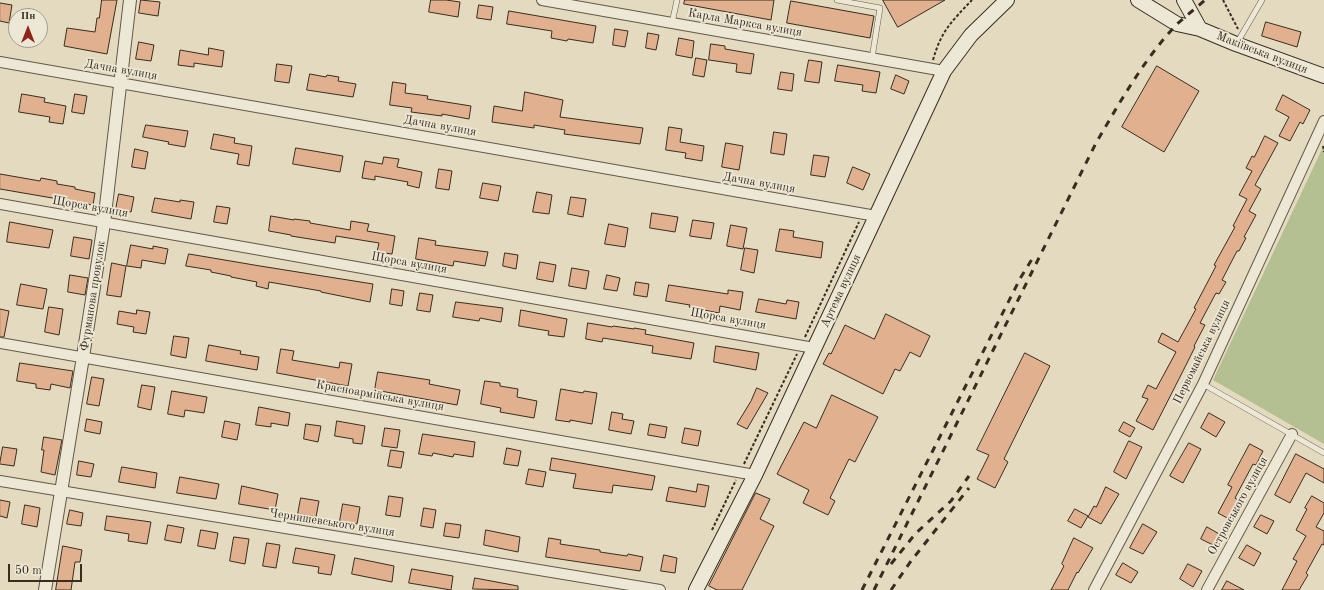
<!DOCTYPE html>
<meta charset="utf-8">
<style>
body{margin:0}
#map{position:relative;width:1324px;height:590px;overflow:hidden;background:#e4dabf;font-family:"Old Standard TT",serif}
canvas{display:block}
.north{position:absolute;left:8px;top:8px;width:40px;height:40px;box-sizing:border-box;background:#ede7d5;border:1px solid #a59d8c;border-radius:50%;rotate:0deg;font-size:11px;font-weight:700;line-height:16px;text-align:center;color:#382d1f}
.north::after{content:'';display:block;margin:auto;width:14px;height:18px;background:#8f2418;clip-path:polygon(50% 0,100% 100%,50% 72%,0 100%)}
.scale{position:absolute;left:8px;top:564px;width:74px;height:18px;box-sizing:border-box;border:2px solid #382d1f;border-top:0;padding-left:5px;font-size:12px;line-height:14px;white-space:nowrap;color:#382d1f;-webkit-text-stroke:3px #ede7d5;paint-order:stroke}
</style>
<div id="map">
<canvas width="1324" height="590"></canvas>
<div class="north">Пн</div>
<div class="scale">50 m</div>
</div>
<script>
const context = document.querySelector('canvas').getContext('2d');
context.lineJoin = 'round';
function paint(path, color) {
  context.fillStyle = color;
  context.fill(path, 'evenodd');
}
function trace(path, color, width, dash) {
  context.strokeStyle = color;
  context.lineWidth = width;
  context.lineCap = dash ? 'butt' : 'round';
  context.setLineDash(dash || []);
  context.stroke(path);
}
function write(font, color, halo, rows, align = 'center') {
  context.font = font + ' "Old Standard TT",serif';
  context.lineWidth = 3.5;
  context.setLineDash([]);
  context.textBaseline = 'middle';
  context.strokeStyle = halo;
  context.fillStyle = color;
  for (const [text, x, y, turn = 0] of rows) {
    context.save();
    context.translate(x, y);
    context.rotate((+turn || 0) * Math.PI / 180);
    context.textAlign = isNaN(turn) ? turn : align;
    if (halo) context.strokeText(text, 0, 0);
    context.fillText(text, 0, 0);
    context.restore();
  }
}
paint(new Path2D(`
 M1324 145V444L1213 380Z`), '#b4c092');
const building = new Path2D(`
 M102 0H117L107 54 64 46 67 28 95 32 97 18H99Z
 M141 0 160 2 158 16 139 13Z
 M431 0H446L460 2 458 17 429 12Z
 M685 0H774L771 20 684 4Z
 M883 0H945L898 27Z
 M791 1 874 16 870 38 787 23Z
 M0 3 12 5 9 23 0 21Z
 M479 5 493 7 491 20 477 18Z
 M509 11 596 26 593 43 568 39 567 41 551 38 552 31 507 24Z
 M1266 22 1301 32 1297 47 1262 36Z
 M615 29 628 31 625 47 613 45Z
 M648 33 659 35 656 50 646 48Z
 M679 38 694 41 692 58 676 55Z
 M139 42 154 45 151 61 136 59Z
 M711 44 725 46V49L754 54 751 74 736 72 737 64 709 60Z
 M209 48 224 51 222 67 194 63V67L178 65 180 50 208 55Z
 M696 58 707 60 704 77 693 75Z
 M809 60 822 62 819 83 805 81Z
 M277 64 292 66 289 83 275 81Z
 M838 65 880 72 876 93 862 91 863 85 835 81Z
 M1157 66 1199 91 1164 152 1122 127Z
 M781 72 794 74 792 91 778 89Z
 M310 74 326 77 327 75 339 77 338 81 356 84 353 97 307 90Z
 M896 75 909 81 904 94 891 89Z
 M393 82 406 84 405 93 428 96 427 99 471 106 469 119 442 114V116L411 112 412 108 390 105Z
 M525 92 563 100 560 117 643 128 640 144 564 134 565 130 534 125V128L492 122 494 106 522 111Z
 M22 94 45 98 44 102 66 106 63 124 49 122 50 117 19 112Z
 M75 94 87 96 84 114 72 112Z
 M1283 95 1310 110 1303 124 1300 122 1290 141 1279 136 1289 117 1276 110Z
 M146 125 188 131 185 147 168 144 169 142 143 137Z
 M669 127 682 129 680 142 704 146 702 161 685 158 686 153 666 150Z
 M774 132 787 134 784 155 771 153Z
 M214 134 235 138 234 143 252 146 249 166 237 164 239 154 211 149Z
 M1265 136 1278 143 1255 185 1261 189 1249 211 1256 215 1244 237 1246 238 1239 251H1237L1222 280 1226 282 1219 294 1216 293 1200 323 1205 325 1194 346 1195 347 1184 369 1153 430 1136 421 1148 399 1142 397 1148 385 1156 389 1176 352 1158 342 1162 333 1178 342 1196 309 1194 308 1216 266 1214 265 1235 227 1233 226 1247 199 1239 195 1252 171 1246 168 1252 156 1254 157Z
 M726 143 743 146 739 170 722 167Z
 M296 148 343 156 340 172 293 164Z
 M135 149 148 152 145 169 132 167Z
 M814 155 829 157 825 177 811 175Z
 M384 157 399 159 397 167 422 172 419 188 407 185 408 182 375 176V180L362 178 365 161 382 164Z
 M853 167 870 174 863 190 847 183Z
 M439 169 452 171 449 190 436 188Z
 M0 174 40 181 41 178 57 181V184L75 187V189L95 193 93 205 0 189Z
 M483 183 501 186 498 201 480 198Z
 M537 192 552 195 549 214 533 212Z
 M119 194 134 197 131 212 116 209Z
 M571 197 586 199 583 217 568 214Z
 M155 198 180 202V200L194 202 191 219 152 212Z
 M217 206 230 208 227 224 214 222Z
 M652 213 678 217 675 232 650 228Z
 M271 216 294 220V219L310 221V223L350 230 351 221 369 224 367 231 395 236 392 254 377 252 379 243 336 236 335 243 291 236V235L269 231Z
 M693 220 714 223 711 239 690 236Z
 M10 222 53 230 49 248 7 242Z
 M609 224 628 228 625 247 605 244Z
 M731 225 747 228 743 249 727 246Z
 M780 229 794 231 793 237 823 242 821 258 776 251Z
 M74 237 92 240 89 259 71 256Z
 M419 238 436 241 435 245 488 252 485 266 454 261 453 266 416 259Z
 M131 245 153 249V246L168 249 165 264 142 260 141 268 127 266Z
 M745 248 758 250 754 273 741 270Z
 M505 253 518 255 516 269 503 266Z
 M189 254 260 266 373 284 370 302 321 292V291L269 282 268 289 256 286 257 282 231 277V276L211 272V270L186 266Z
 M540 262 556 265 553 282 537 279Z
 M112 263 126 266 121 297 107 295Z
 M572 268 589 271 586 289 569 286Z
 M70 275 88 278 85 295 68 292Z
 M607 275 620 278 617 291 604 289Z
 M636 282 649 284 647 297 634 295Z
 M21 284 47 289 43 309 17 305Z
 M669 285 728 294V290L743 292 740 310 720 306 719 313 689 307 690 305 666 301Z
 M392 289 404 291 402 306 390 304Z
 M420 293 433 295 430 312 417 310Z
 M759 299 786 304 787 300 799 302 796 319 756 312Z
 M456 302 503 308 501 322 480 318 479 321 453 317Z
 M49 307 63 309 59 335 45 332Z
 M0 309 9 311 4 337H0Z
 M137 310 150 312 146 334 133 332 134 327 117 324 119 311 136 314Z
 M521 310 567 319 564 337 548 335 549 331 519 326Z
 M886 314 930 336 920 357 910 352 900 371 895 369 883 394 823 364 829 353 831 354 845 325 874 339Z
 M588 323 612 327 613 326 634 329V328L646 330 645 334 694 343 691 359 652 353 653 346 603 338 602 342 586 339Z
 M174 336 189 338 186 358 171 355Z
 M209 345 241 351 240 354 259 357 257 370 206 361Z
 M716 346 759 353 756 370 714 362Z
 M281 349 294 351 292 360 339 368 340 362 352 364 348 386 277 373Z
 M1025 353 1050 366 1004 459 1008 462 995 488 977 479 989 455 977 450Z
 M20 363 73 371 70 388 51 384 50 390 36 388V384L17 381Z
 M378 372 430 380 429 384 460 390 457 405 375 390Z
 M92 377 104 379 99 406 87 404Z
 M485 381 500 383V386L518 389 517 397 537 401 534 418 500 412 501 408 481 404Z
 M142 385 155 387 151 410 138 407Z
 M757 388 768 393 747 429 737 424 751 401Z
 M561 389 583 393 584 391 597 393 592 424 570 420V422L556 420Z
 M172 391 207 397 204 413 185 410 184 417 168 414Z
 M832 395 878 417 855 462 849 459 830 498 835 501 828 515 803 503 809 490 777 474 804 422 816 428Z
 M259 407 290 413 288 426 271 423V427L256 425Z
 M612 412 623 414 622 419 634 421 631 434 609 430Z
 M1209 413 1225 422 1216 437 1201 428Z
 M87 419 102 422 100 434 85 431Z
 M225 421 240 424 237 440 222 437Z
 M337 421 365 426 362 444 353 443V439L335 436Z
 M1124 422 1135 428 1130 437 1119 431Z
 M306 424 321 426 318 442 304 439Z
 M650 424 667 427 665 438 648 435Z
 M385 428 400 430 397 448 382 446Z
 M685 428 701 431 698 446 682 443Z
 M423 434 475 442 473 457 454 454 453 457 433 453 432 456 419 454Z
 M44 437 62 440 55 475 41 472 44 450H42Z
 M1129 441 1142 447 1126 479 1114 472Z
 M1189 443 1201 449 1183 483 1170 476Z
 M1250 444 1263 451 1256 465 1253 464 1235 498 1239 501 1229 519 1218 513 1232 487 1228 485Z
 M3 447 17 449 14 466 0 464Z
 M507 448 521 451 518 466 504 464Z
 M391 450 404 452 401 468 388 466Z
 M1296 454 1324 469V483L1306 473 1290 503 1275 495Z
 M552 458 655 476 652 490 613 485 612 493 573 488 576 474 550 470Z
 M79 461 94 464 91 477 77 475Z
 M122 467 157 473 155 488 119 482Z
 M529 469 546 472 543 487 526 484Z
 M180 477 219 484 216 499 177 493Z
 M698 484 709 486 705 507 666 501 669 487 696 492Z
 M242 486 278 494 275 510 239 504Z
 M1106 487 1119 494 1101 524 1088 517 1094 506 1096 507Z
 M756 493 770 499 760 519 774 526 742 590H717L709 586Z
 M389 496 403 498 400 517 386 515Z
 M1312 496 1324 503V513L1316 527 1324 531V545L1322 544 1306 573 1308 575 1299 590H1282L1297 561 1293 559 1306 536 1296 530 1307 509 1305 508Z
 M301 498 319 501 316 517 298 514Z
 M0 500 10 502 7 518 0 516Z
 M343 504 360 507 357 524 340 521Z
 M25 505 40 508 37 527 22 524Z
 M424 508 436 510 433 528 421 526Z
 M1075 509 1088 516 1081 528 1068 521Z
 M70 510 83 513 81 526 67 524Z
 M1261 515 1274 521 1267 534 1254 527Z
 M107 516 151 522 147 544 128 541 129 534 105 530Z
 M446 523 461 525 459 538 444 536Z
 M1143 524 1157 532 1143 554 1130 548Z
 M168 525 184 528 181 543 165 540Z
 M1207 527 1221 535 1215 546 1201 539Z
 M201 530 218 533 215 549 198 546Z
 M486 530 520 537 518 552 484 545Z
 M234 537 249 539 245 564 230 561Z
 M549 538 561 540 560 544 600 550V552L627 556 628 554 643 557 640 571 546 557Z
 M1074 538 1093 548 1078 573 1077 572 1068 590H1051L1064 566 1062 564Z
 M267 543 280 545 276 568 263 566Z
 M1247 545 1261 553 1254 566 1239 558Z
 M63 546 82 550 80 562H75L71 590H56Z
 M296 548 335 555 331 575 318 573 319 567 293 563Z
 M664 555 677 558 675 573 661 571Z
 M355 558 394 566 392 582 352 574Z
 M1123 563 1138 572 1131 583 1116 575Z
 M1188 564 1202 571 1193 587 1180 579Z
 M412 569 453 576 451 590 409 583Z
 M475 578 518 586V590L473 589Z
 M1227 581 1244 590H1222Z`);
paint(building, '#e1b18f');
trace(building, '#382d1f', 1);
const service = new Path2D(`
 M837 0 880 8 872 58
 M672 23 677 0
 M1237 43 1262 0
 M1203 384 1324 453`);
const minor = new Path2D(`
 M542 0 944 71
 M0 62 876 216
 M0 204 814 348
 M0 343 755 475
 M0 481 660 590
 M1094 590 1203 384 1324 121
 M1207 590 1292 434`);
const tertiary = new Path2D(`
 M45 590 83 357 104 223 130 0`);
const secondary = new Path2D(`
 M1138 0 1177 24 1200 29 1236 44 1324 76
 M1184 0 1200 29
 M696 590 755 475 944 71 971 35 1007 0`);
trace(service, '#635847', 6);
trace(minor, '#635847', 12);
trace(tertiary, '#635847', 14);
trace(secondary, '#382d1f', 16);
trace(new Path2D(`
 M1223 0 1238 29
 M933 60C941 31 952 21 972 0
 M1323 146 1324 152
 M805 337 859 222
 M744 464 797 354
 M712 530 736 480`), '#382d1f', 2, [3, 2]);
trace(service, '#ede7d5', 5);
trace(minor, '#ede7d5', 10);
trace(tertiary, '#ede7d5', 12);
trace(secondary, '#ede7d5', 14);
trace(new Path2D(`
 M891 564 916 533 951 501 969 476
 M862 590 1021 277 1034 256
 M874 590 1096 143C1120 102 1144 59 1177 24 1186 16 1196 8 1205 0
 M891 590 911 561 969 488`), '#382d1f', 3, [7, 7]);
write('12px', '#382d1f', '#ede7d5', [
 ["Карла Маркса вулиця",745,23,10],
 ["Макіївська вулиця",1262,53,21],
 ["Дачна вулиця",121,70,10],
 ["Дачна вулиця",440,126,10],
 ["Дачна вулиця",759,183,10],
 ["Щорса вулиця",90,207,10],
 ["Щорса вулиця",409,263,10],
 ["Артема вулиця",841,291,-65],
 ["Фурманова провулок",93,296,-81],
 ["Щорса вулиця",728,319,10],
 ["Первомайська вулиця",1202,352,-64],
 ["Красноармійська вулиця",380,396,10],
 ["Островського вулиця",1238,506,-61],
 ["Чернишевського вулиця",332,523,9]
]);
</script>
